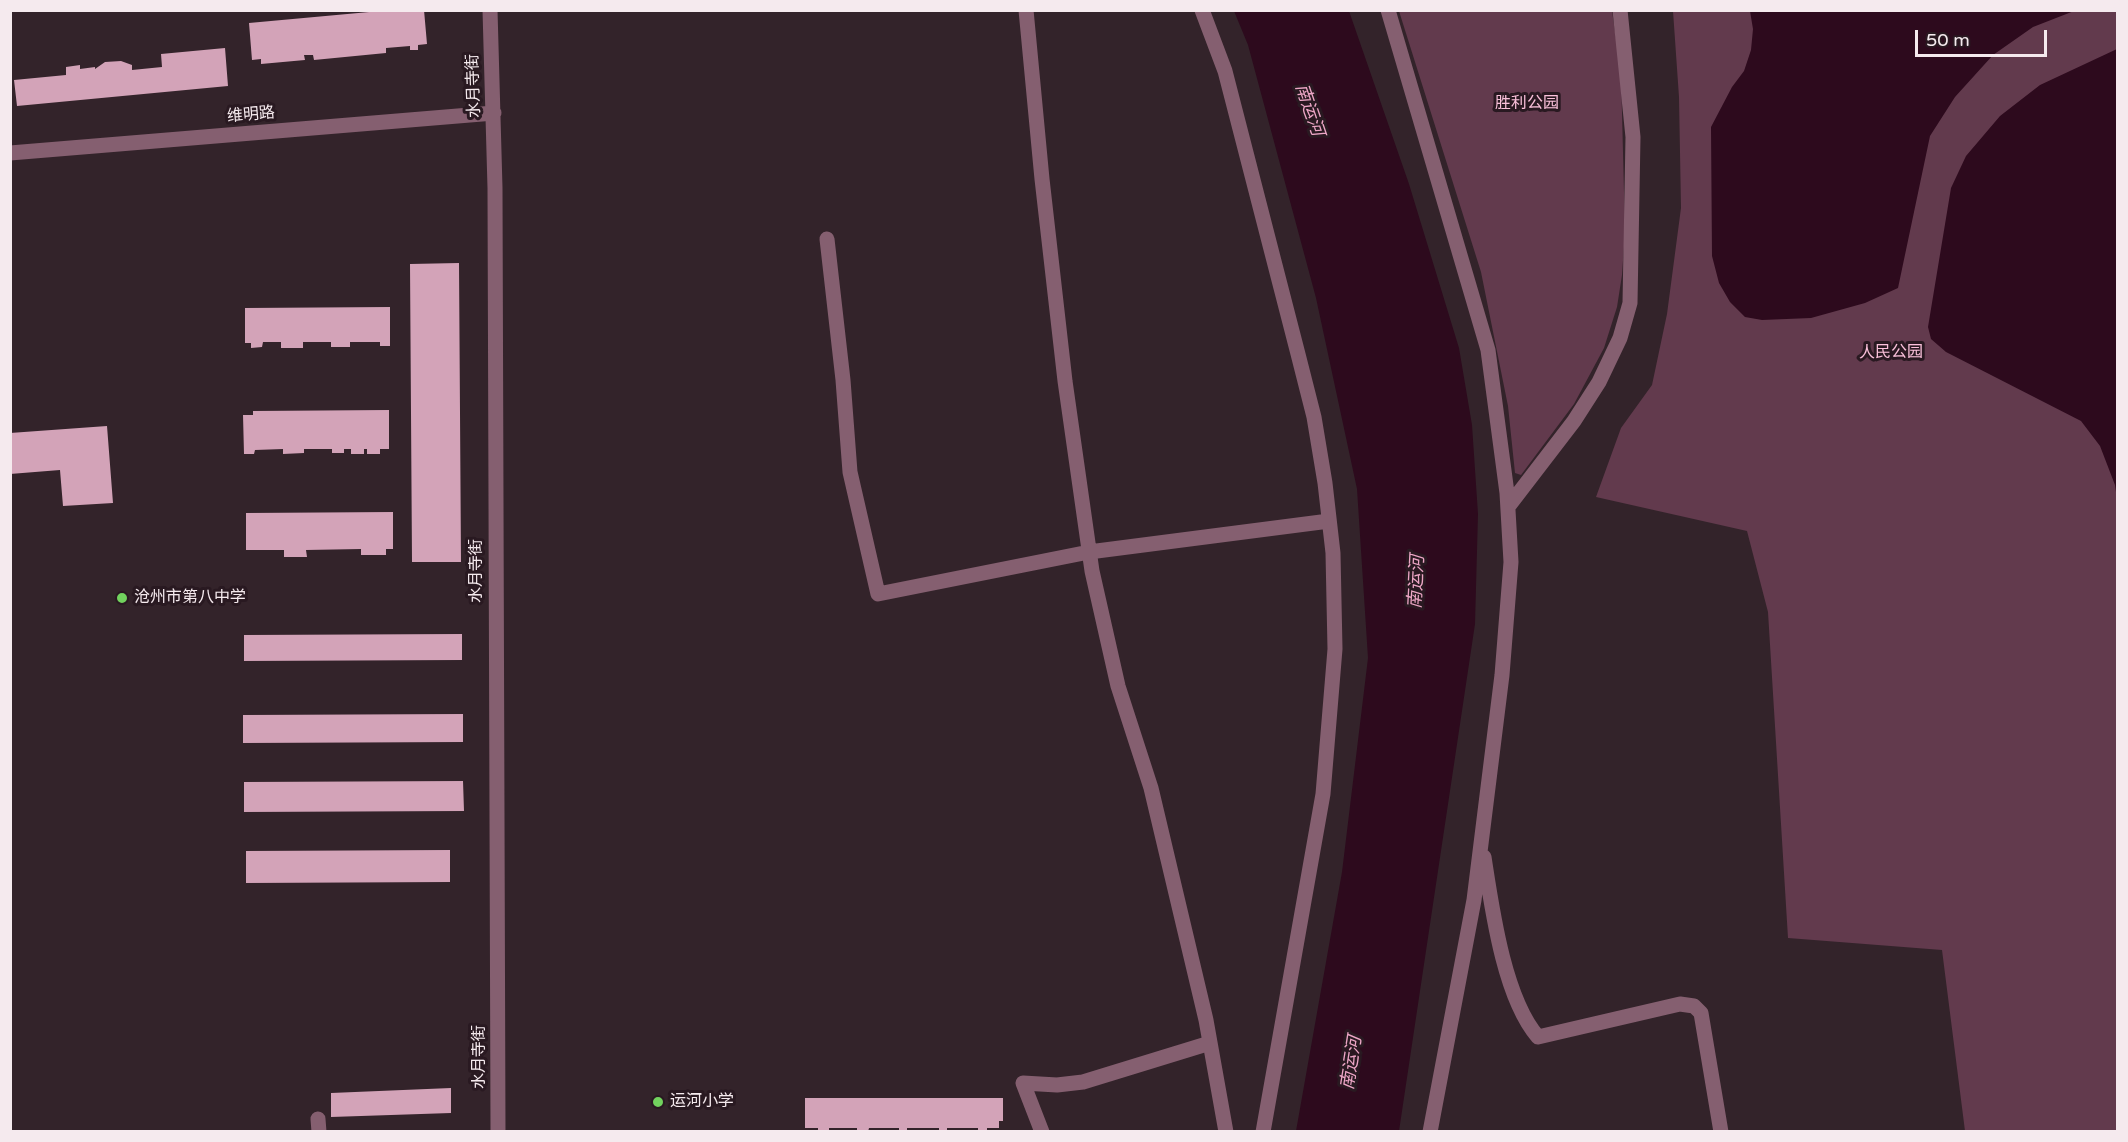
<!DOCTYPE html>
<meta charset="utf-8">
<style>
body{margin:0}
#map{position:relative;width:2128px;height:1142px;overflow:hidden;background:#33232a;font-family:"Varela Round",sans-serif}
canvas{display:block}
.frame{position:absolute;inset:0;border:12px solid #f5eaee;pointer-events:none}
.scale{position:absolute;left:1915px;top:30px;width:132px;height:27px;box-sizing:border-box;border:3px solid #f5eaee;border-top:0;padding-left:8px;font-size:18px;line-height:21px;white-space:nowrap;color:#f5eaee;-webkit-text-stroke:4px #291921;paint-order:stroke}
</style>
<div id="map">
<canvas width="2128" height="1142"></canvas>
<div class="frame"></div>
<div class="scale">50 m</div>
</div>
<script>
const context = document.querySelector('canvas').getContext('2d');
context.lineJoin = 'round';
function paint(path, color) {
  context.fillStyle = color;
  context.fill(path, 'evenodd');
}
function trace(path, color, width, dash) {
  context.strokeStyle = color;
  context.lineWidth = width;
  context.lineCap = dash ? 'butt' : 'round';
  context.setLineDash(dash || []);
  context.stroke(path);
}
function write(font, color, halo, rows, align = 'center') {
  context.font = font + ' "Varela Round","Noto Sans SC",sans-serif';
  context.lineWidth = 6;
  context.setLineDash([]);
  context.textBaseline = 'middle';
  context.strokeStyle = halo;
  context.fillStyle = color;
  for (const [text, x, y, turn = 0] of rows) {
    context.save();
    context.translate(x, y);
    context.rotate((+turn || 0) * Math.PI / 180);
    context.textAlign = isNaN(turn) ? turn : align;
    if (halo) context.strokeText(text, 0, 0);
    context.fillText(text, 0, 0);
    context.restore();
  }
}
paint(new Path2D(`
 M1399 11H1612L1621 73 1625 232 1622 275 1617 307 1604 348 1574 404 1521 475 1515 473 1508 406 1481 272Z
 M1673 11H2117V1131H1965L1942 950 1788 938 1768 612 1747 531 1596 497 1621 428 1652 385 1667 314 1681 208 1679 97Z`), '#623a4d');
paint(new Path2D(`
 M1234 11H1349L1409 184 1459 348 1472 425 1478 514 1475 624 1399 1131H1296L1342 872 1368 658 1357 489 1316 298 1248 45Z
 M1750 11H2074L2033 27 1993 55 1955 97 1930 136 1898 288 1865 303 1811 318 1762 320 1745 317 1730 302 1719 283 1712 256 1711 127 1732 87 1744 71 1751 50 1753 29Z
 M2117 49V499L2115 485 2100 446 2081 421 1946 352 1931 339 1928 327 1951 188 1966 156 2000 116 2040 85Z`), '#2d0a1d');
paint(new Path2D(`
 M391 10H424L427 44 418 45V50H410V46L386 48V53L314 60 313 55H304L305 60 261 64V59L252 60 249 23Z
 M225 48 228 86 17 106 14 80 66 75V67L80 65V69L95 67V69L105 62 121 61 132 65V70L162 67 161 54Z
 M459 263 461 562H412L410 264Z
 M390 307V346H380V342H350V347H331V342H303V348H281V342H263L262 347 251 348V343H245V308Z
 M389 410V449H380V454H367V449H364V454H351V449H344V453H332V449H304V453L283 454V449L255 450 254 454H244L243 415H253V411Z
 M107 426 113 503 63 506 60 470 10 474V433Z
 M393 512V549H386V555H361V549L306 550 307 557H284V550H246V513Z
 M462 634V660L244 661V635Z
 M463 714V742L243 743V715Z
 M463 781 464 811 244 812V782Z
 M450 850V882L246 883V851Z
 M451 1088V1113L331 1117V1093Z
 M805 1098H1003V1121H999V1128H987V1132H978V1128H947V1132H939V1128H907V1132H899V1128H869L868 1132H857V1128H829V1132H818V1128H805Z`), '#d3a3b8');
trace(new Path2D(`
 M490 10 495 188 498 1132
 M1026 10 1042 179 1065 381 1092 571 1118 686 1151 788 1206 1020 1226 1132
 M1202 10 1225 71 1298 354 1314 417 1325 483 1333 553 1335 649 1323 794 1263 1132
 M1388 10 1488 350 1507 493 1511 562 1502 675 1474 900 1430 1132
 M10 153 494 113
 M827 239 843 380 850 472 878 594 1089 552 1329 521
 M1508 507 1574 421 1599 382 1620 338 1630 303 1633 137 1620 10
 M1484 857C1492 909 1504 998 1538 1037L1680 1004 1694 1006 1701 1013 1721 1132
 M318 1119 319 1132
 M1042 1132 1023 1083 1057 1085 1083 1082 1210 1043`), '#855f70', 15);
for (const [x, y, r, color] of [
 [122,598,6,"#72d25e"],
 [658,1102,6,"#72d25e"]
]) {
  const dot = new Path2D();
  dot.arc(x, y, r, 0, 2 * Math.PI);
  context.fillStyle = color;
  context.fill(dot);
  trace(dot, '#291921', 2);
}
write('16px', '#f5eaee', '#291921', [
 ["水月寺街",474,86,-92],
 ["维明路",251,115,-5],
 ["水月寺街",477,571,-90],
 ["水月寺街",480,1057,-90]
]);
write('16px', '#fac0da', '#291921', [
 ["胜利公园",1527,104],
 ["人民公园",1891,353]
]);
write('16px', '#f5eaee', '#291921', [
 ["沧州市第八中学",134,598],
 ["运河小学",670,1102]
], 'left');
write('italic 18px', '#eda6c6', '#291921', [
 ["南运河",1309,110,71],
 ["南运河",1417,582,-87],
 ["南运河",1352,1063,-81]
]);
</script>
